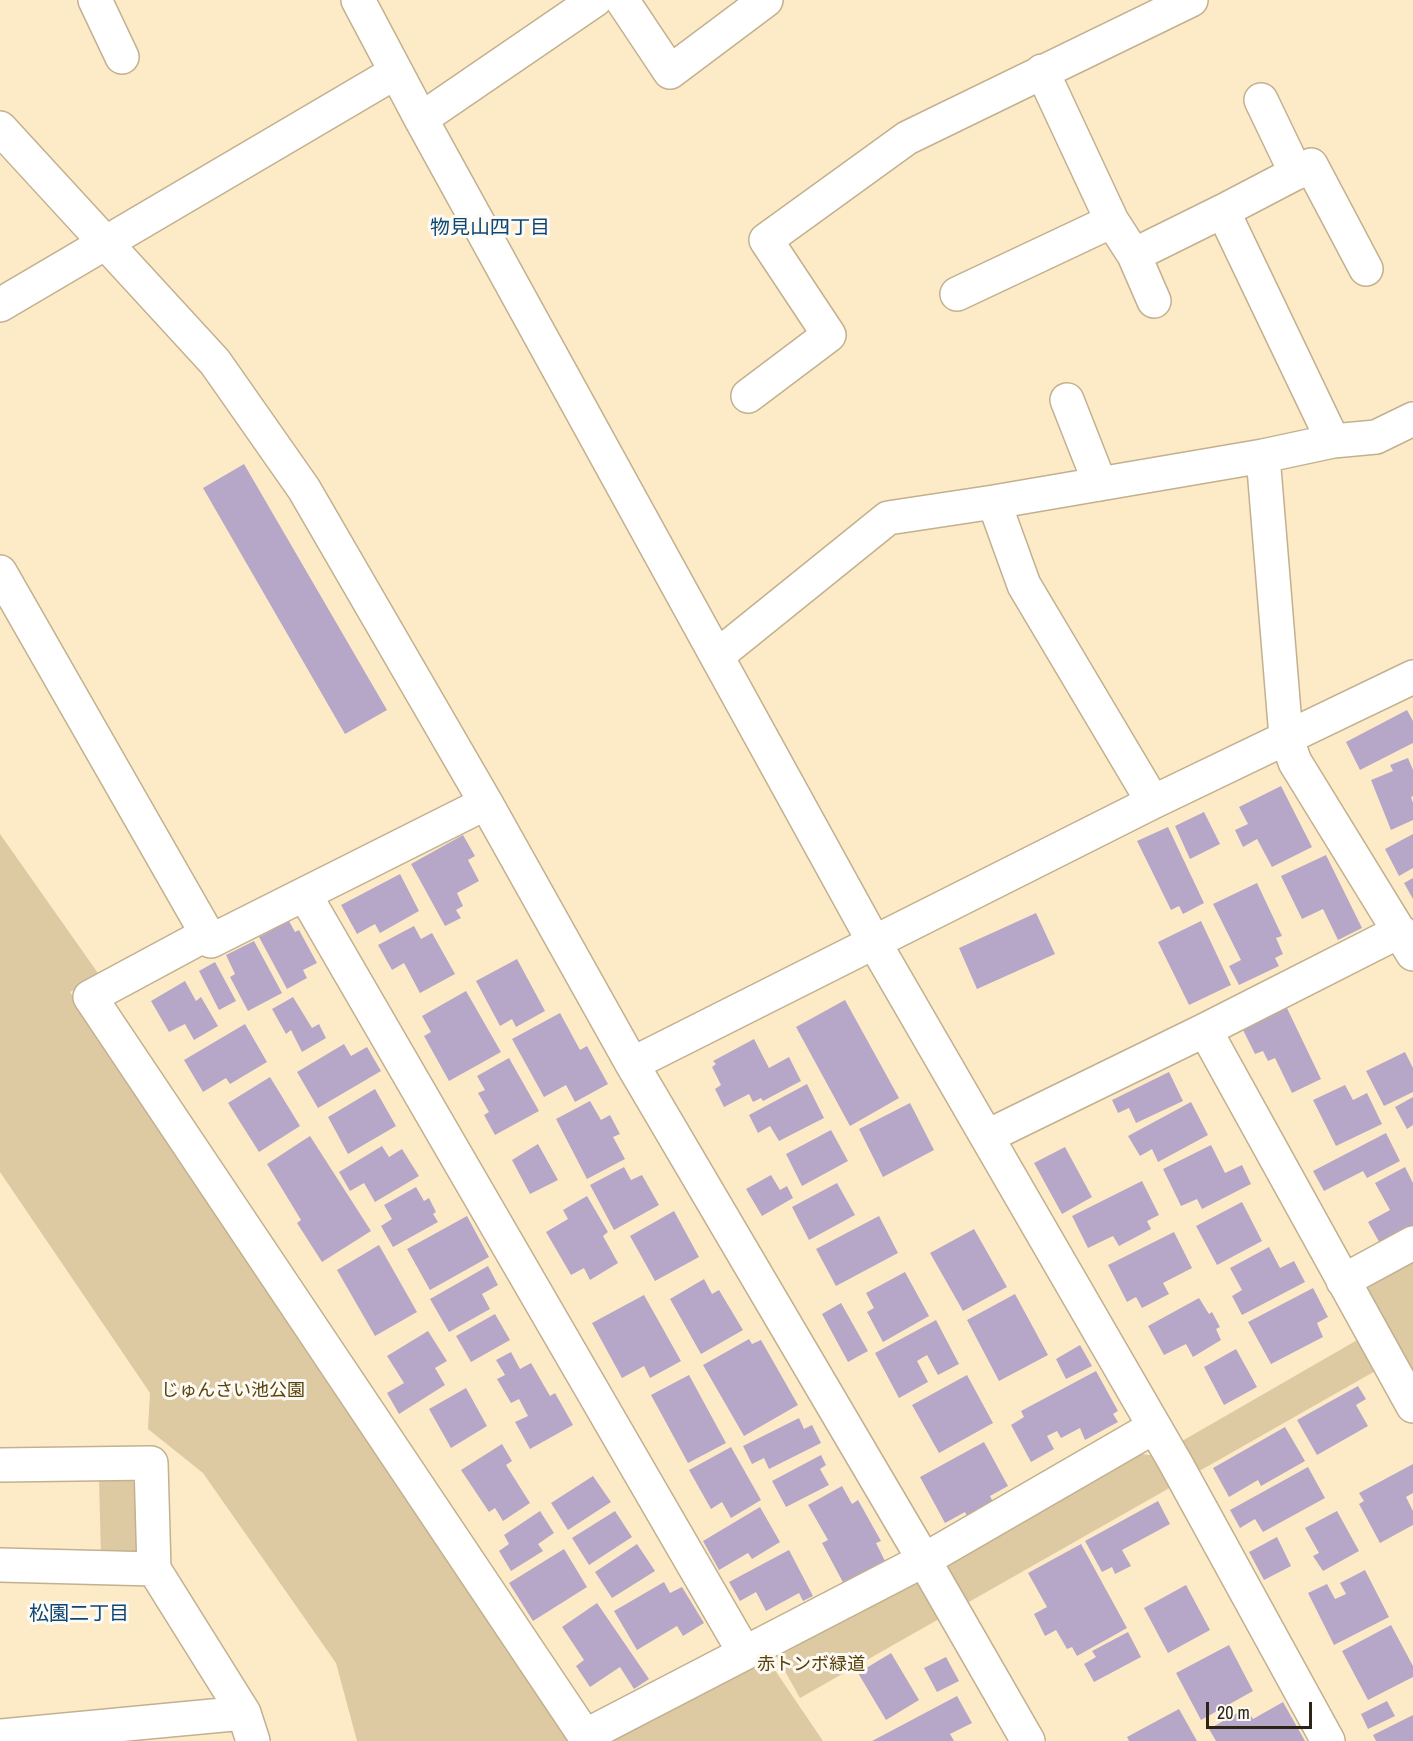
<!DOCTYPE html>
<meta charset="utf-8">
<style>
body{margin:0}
#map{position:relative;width:1413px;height:1741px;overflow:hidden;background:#fdebc8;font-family:"Archivo Narrow",sans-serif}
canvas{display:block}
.scale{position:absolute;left:1206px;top:1702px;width:106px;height:27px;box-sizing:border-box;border:3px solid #2b2518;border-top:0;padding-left:8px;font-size:18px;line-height:21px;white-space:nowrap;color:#2b2518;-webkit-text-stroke:4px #fdfaf3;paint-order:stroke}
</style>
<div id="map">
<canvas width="1413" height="1741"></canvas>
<div class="scale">20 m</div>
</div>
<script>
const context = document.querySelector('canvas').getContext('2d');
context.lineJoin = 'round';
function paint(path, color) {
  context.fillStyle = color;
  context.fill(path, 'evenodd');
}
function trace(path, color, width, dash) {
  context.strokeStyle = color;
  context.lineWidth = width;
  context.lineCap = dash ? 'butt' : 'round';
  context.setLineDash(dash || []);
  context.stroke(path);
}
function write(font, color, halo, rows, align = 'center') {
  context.font = font + ' "Archivo Narrow","Noto Sans JP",sans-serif';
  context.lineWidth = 6;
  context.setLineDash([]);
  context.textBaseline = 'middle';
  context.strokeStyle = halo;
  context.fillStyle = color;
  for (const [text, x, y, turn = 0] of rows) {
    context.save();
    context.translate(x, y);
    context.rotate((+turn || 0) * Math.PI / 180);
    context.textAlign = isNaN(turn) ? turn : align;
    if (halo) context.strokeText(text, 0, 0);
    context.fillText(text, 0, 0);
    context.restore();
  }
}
paint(new Path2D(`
 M0 834 100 976 70 992 304 1348 568 1741H357L336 1663 203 1473 148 1429 150 1393 0 1172Z
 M1413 1255V1373L1363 1282Z
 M1359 1339 1377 1370 800 1698 777 1657 1142 1454 1156 1456Z
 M99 1479H129L146 1491 145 1546 131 1556H101Z
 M766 1657 823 1741H606Z`), '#ddc9a2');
paint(new Path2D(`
 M244 464 387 710 345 734 203 488Z
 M1407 710 1413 721V743L1360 770 1346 742Z
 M1408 758 1413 770V796L1411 797 1413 803V820L1391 830 1371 780 1393 771 1390 765Z
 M1281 786 1312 847 1272 867 1257 839 1243 847 1235 830 1248 824 1239 807Z
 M1204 812 1220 844 1190 859 1175 826Z
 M1168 827 1204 903 1183 914 1179 906 1171 910 1137 841Z
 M1413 834V868L1399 876 1385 849Z
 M463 835 475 856 468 860 479 881 457 893 463 906 456 910 461 918 445 926 411 864Z
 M1326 855 1362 928 1338 940 1323 909 1302 919 1281 876Z
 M400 874 419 911 380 933 375 924 357 934 341 905Z
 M1413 878V899L1404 883Z
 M1257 883 1282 936 1276 938 1283 954 1275 958 1279 966 1239 985 1229 966 1241 960 1213 904Z
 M1036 913 1055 954 977 989 959 948Z
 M289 921 295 932 299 930 317 963 303 970 307 978 287 989 259 937Z
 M1201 921 1231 985 1189 1005 1158 942Z
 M414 926 421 939 432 933 455 974 420 993 404 963 392 970 378 945Z
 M254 941 282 993 248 1011 230 977 235 974 226 955Z
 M517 959 545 1011 516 1027 512 1019 500 1026 476 981Z
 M215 962 236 1001 219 1010 199 971Z
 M185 981 196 1001 201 997 218 1026 194 1040 185 1024 169 1032 151 1001Z
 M466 991 501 1052 449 1081 424 1036 431 1032 422 1016Z
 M293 997 312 1028 319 1024 326 1038 302 1052 291 1030 286 1034 272 1009Z
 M845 1000 899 1098 850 1126 796 1027Z
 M1285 1004 1321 1079 1292 1093 1275 1058 1268 1061 1263 1051 1255 1054 1241 1026Z
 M560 1013 580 1050 587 1046 608 1084 575 1102 566 1085 544 1097 512 1039Z
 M245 1024 267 1062 230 1084 226 1078 203 1092 184 1060Z
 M754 1039 769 1068 789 1057 801 1081 763 1101 761 1098 753 1102 749 1094 724 1107 715 1089 721 1085 712 1067 716 1064 713 1061Z
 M344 1044 351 1056 367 1047 381 1071 318 1108 297 1072Z
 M1405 1052 1413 1068V1092L1384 1106 1366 1071Z
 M509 1058 539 1111 495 1135 484 1115 489 1112 478 1093 485 1090 477 1076Z
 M1169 1072 1183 1101 1136 1123 1129 1108 1118 1113 1112 1100Z
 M270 1077 300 1126 259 1152 228 1103Z
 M807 1084 824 1118 779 1141 770 1126 758 1133 749 1115Z
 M1345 1085 1353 1100 1367 1093 1382 1124 1336 1146 1313 1100Z
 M375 1089 396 1126 348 1154 328 1117Z
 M1413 1097V1125L1407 1129 1395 1107Z
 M590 1101 601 1120 610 1115 620 1134 613 1137 625 1159 587 1179 556 1119Z
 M1191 1102 1208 1135 1158 1162 1152 1149 1140 1156 1128 1136Z
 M910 1103 934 1150 883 1177 859 1129Z
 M831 1130 848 1161 802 1186 786 1154Z
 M1386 1133 1400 1161 1367 1178 1363 1171 1324 1191 1313 1171Z
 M310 1136 371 1231 322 1262 297 1223 301 1220 267 1164Z
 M538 1144 558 1180 530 1194 512 1160Z
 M1211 1145 1225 1173 1242 1165 1251 1184 1202 1209 1197 1199 1181 1206 1163 1169Z
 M382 1146 389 1157 402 1149 419 1176 375 1202 364 1183 350 1191 339 1172Z
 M1065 1147 1092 1197 1062 1214 1034 1163Z
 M624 1167 631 1180 642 1175 659 1205 614 1230 590 1185Z
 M1405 1167 1413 1183V1230L1382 1247 1368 1222 1390 1210 1375 1183Z
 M771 1175 780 1190 787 1186 793 1198 762 1216 746 1189Z
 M1142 1181 1159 1215 1147 1221 1151 1229 1119 1246 1113 1236 1088 1248 1072 1216Z
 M837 1183 855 1215 809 1240 792 1207Z
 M416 1187 424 1201 429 1198 436 1212 433 1214 438 1222 393 1247 381 1226 392 1219 384 1205Z
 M587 1196 608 1232 603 1236 618 1263 590 1280 584 1268 571 1275 546 1232 568 1219 563 1210Z
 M1242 1202 1262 1241 1217 1265 1196 1226Z
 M674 1211 699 1257 655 1281 630 1236Z
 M467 1216 489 1257 430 1290 407 1249Z
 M879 1216 898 1253 836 1286 816 1249Z
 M974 1229 1007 1287 963 1311 930 1253Z
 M1174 1232 1192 1268 1163 1283 1169 1294 1142 1308 1136 1297 1127 1302 1108 1265Z
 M379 1245 417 1312 375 1336 337 1270Z
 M1269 1247 1280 1268 1294 1261 1305 1282 1242 1315 1232 1296 1242 1290 1230 1268Z
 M488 1266 498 1285 482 1294 490 1309 449 1332 430 1299Z
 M905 1272 929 1316 883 1342 867 1312 874 1308 866 1293Z
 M704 1279 712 1294 719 1290 743 1330 701 1354 670 1299Z
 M1313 1288 1328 1317 1317 1323 1323 1337 1271 1364 1248 1322Z
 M1015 1294 1048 1355 999 1381 967 1320Z
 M644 1295 681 1361 650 1378 644 1366 622 1378 592 1323Z
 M1199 1298 1209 1314 1212 1312 1220 1327 1216 1329 1221 1340 1193 1357 1186 1344 1164 1355 1148 1326Z
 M841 1303 868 1351 848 1362 822 1314Z
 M495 1314 510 1340 471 1362 456 1336Z
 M936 1320 959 1364 938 1375 927 1355 917 1361 928 1382 899 1398 875 1353Z
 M428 1331 447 1361 435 1368 445 1385 399 1414 387 1393 404 1383 387 1356Z
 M749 1339 752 1344 761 1340 798 1405 744 1436 703 1365Z
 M1080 1345 1092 1366 1066 1379 1056 1359Z
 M1236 1349 1257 1387 1224 1405 1204 1367Z
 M511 1352 520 1369 531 1363 550 1396 555 1393 573 1425 530 1449 515 1422 528 1416 519 1399 511 1403 497 1379 505 1375 496 1360Z
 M1096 1371 1118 1411 1113 1414 1118 1422 1085 1440 1080 1428 1061 1438 1057 1431 1047 1436 1054 1449 1031 1462 1011 1425 1024 1417 1021 1411Z
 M689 1375 726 1443 688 1463 651 1395Z
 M967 1375 993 1423 939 1453 912 1405Z
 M1358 1386 1366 1399 1356 1405 1368 1426 1317 1455 1297 1420Z
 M466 1388 487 1426 451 1448 429 1409Z
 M799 1418 804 1429 812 1425 821 1443 769 1469 764 1458 752 1464 743 1446Z
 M1285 1427 1305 1461 1261 1486 1258 1480 1229 1497 1213 1468Z
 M984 1442 1008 1486 990 1496 993 1502 967 1516 965 1512 945 1523 920 1477Z
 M502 1444 512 1461 506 1465 530 1503 503 1521 495 1508 489 1512 461 1470Z
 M731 1447 761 1500 731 1518 722 1502 711 1509 689 1470Z
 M821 1455 826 1465 820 1469 829 1485 786 1507 772 1481Z
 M1413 1464V1493L1406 1497 1413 1511V1525L1380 1543 1359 1504 1364 1501 1359 1493Z
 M1308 1467 1325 1498 1263 1532 1255 1519 1240 1528 1230 1510Z
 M593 1476 611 1502 568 1530 551 1503Z
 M842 1486 852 1504 858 1500 881 1541 876 1543 887 1565 846 1588 822 1543 828 1540 808 1505Z
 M1158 1501 1170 1524 1122 1550 1131 1566 1115 1574 1112 1567 1102 1572 1085 1541Z
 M760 1507 780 1542 752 1559 748 1553 719 1570 703 1541Z
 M540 1511 554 1533 538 1544 543 1551 511 1571 499 1551 509 1544 504 1535Z
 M615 1511 632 1537 589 1565 572 1538Z
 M1337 1511 1359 1551 1323 1571 1313 1556 1319 1553 1305 1528Z
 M1277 1537 1291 1566 1264 1580 1249 1552Z
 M637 1544 655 1571 612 1598 595 1572Z
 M1081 1544 1127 1628 1077 1656 1072 1647 1067 1649 1056 1630 1045 1636 1034 1614 1047 1607 1028 1573Z
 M564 1549 587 1587 533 1621 509 1583Z
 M789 1550 813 1596 803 1601 799 1593 766 1611 756 1592 740 1601 729 1582Z
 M1365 1570 1389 1617 1334 1645 1308 1593 1327 1584 1335 1599 1346 1594 1340 1583Z
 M664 1582 670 1593 682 1587 704 1623 683 1636 677 1626 637 1650 614 1611Z
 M1186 1585 1210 1630 1168 1653 1144 1608Z
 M597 1603 649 1679 634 1689 620 1667 590 1687 576 1666 584 1660 562 1627Z
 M1391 1625 1413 1666V1677L1368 1700 1342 1651Z
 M1128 1632 1141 1657 1094 1682 1084 1664 1096 1657 1092 1651Z
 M1229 1645 1253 1691 1201 1720 1176 1673Z
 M891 1653 919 1700 886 1720 858 1673Z
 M946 1657 959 1681 937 1692 924 1668Z
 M957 1696 972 1723 950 1734 954 1741H872Z
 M1387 1701 1395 1716 1368 1729 1361 1714Z
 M1283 1702 1305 1741H1216L1209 1729 1246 1708 1253 1719Z
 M1179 1709 1197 1741H1129L1127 1737Z
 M1413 1715V1741H1376L1373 1735Z`), '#b6a7c8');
const minor = new Path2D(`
 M95 0 122 57
 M358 0 421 119 874 942 1175 1462 1328 1741
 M622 0 670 72 766 0
 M1042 71 1112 221 1134 255 1223 211 1333 441
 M1261 100 1296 173
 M421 119 595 0
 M0 128 215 362 304 489 486 803 632 1064 924 1560 1028 1741
 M1223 211 1311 165 1366 269
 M1134 255 1154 301
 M957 294 1112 221
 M0 305 396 72
 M748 396 829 335 766 240 907 138 1191 0
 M1067 400 1100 484
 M1263 456 1333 441 1376 437 1413 419
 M994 502 1263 456 1286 737 1295 762 1413 954
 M0 572 211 941 486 803
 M717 656 888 518 994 502 1024 585 1153 802
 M305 895 744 1652
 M207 934 90 997 585 1736 924 1560 1154 1427
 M1205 1030 1413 1406
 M632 1064 1153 802 1413 677
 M988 1136 1205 1030 1400 931
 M1343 1281 1413 1243
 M0 1465 151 1463 154 1569 244 1713 253 1741
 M0 1565 154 1569
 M0 1736 244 1713`);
trace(minor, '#c2b08f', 36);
trace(minor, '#fff', 33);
write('18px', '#58420c', '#fdfaf3', [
 ["じゅんさい池公園",233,1391],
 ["赤トンボ緑道",811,1665]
]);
write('20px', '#0c4677', '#fdfaf3', [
 ["物見山四丁目",490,229],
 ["松園二丁目",79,1615]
]);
</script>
